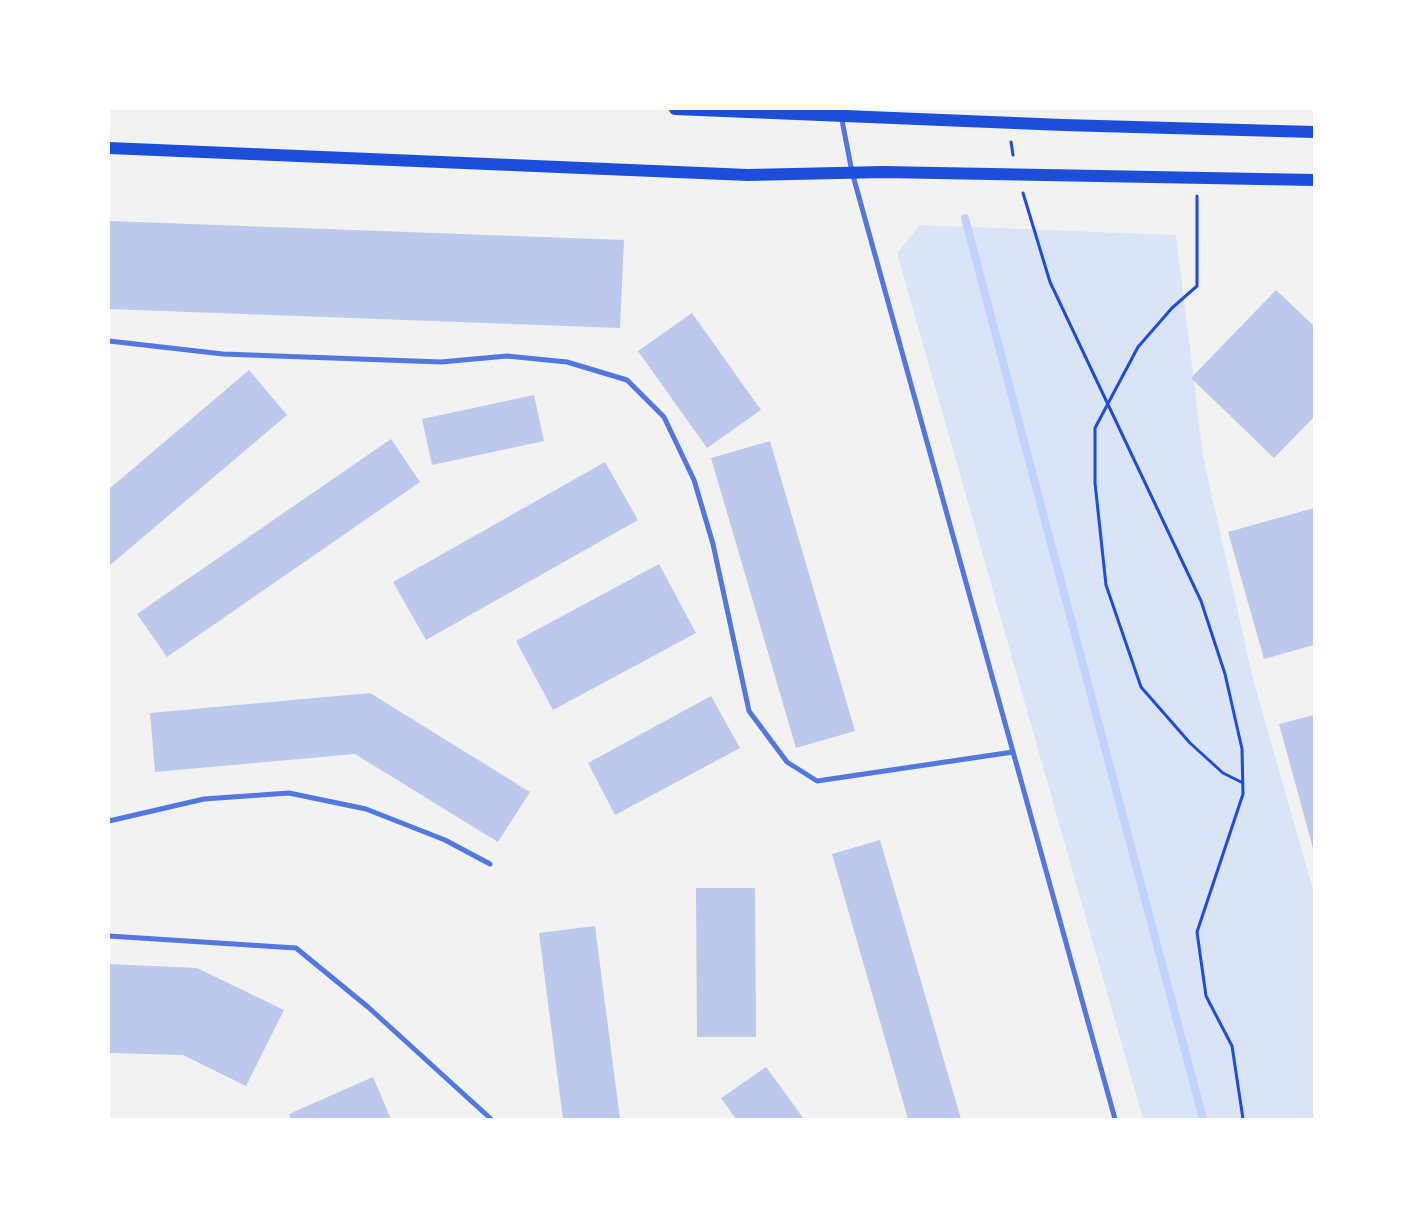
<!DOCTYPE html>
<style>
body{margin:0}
#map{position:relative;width:1423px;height:1228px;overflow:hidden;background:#f2f2f2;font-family:"Archivo Narrow",sans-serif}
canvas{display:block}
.frame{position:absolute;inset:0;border:110px solid #fff;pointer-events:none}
</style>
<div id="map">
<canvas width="1423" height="1228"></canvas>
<div class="frame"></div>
</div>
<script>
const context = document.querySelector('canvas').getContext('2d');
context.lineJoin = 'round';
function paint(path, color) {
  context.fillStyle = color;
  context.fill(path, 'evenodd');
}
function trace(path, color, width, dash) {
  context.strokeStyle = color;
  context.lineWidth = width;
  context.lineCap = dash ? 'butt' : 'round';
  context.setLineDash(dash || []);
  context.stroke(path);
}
paint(new Path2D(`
 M920 225 1176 235 1203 456 1252 675 1314 893V1119H1143L897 253Z`), '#dbe4f7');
trace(new Path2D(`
 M965 218 1203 1119`), '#bfd3fe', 8);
paint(new Path2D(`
 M109 221 624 240 620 328 109 309Z
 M1276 290 1314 326V417L1274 458 1191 378Z
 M692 313 761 410 707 448 638 351Z
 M249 370 287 415 109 566V489Z
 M534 395 544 441 432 465 422 419Z
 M391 439 420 482 167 657 137 614Z
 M770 441 855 731 796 748 711 458Z
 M605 462 638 520 426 640 393 582Z
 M1314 508V645L1264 659 1228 532Z
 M659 564 696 633 553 710 516 641Z
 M370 693 530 792 498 842 355 754 155 772 150 713Z
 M711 696 740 748 615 815 588 763Z
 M1314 715V852L1279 724Z
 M880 840 961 1119H908L832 854Z
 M696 888H755L756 1037H697Z
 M595 926 620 1119H563L539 933Z
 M109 964 197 968 284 1010 246 1086 183 1055 109 1053Z
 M766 1067 804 1119H736L721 1098Z
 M373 1077 391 1119H291L289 1114Z`), '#bdc9ec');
trace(new Path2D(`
 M1011 142 1013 155
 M1023 193 1050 282 1201 601 1225 674 1242 749 1243 794 1197 932 1206 996 1232 1046 1243 1119
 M1197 196V286L1172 308 1138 347 1095 428V483L1106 585 1141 687 1190 743 1223 773 1243 783`), '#1d4ed8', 3);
trace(new Path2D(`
 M841 115 852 172 1115 1119
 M109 341 223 354 441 362 507 356 567 362 627 380 664 417 694 480 713 544 749 711 787 762 817 781 1013 752
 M109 821 204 799 289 793 366 809 445 840 490 864
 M109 936 296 948 368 1007 491 1119`), '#5277de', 5);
trace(new Path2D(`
 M675 109 1063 125 1314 132
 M109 148 748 175 883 172 1314 180`), '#1d4ed8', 12);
</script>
